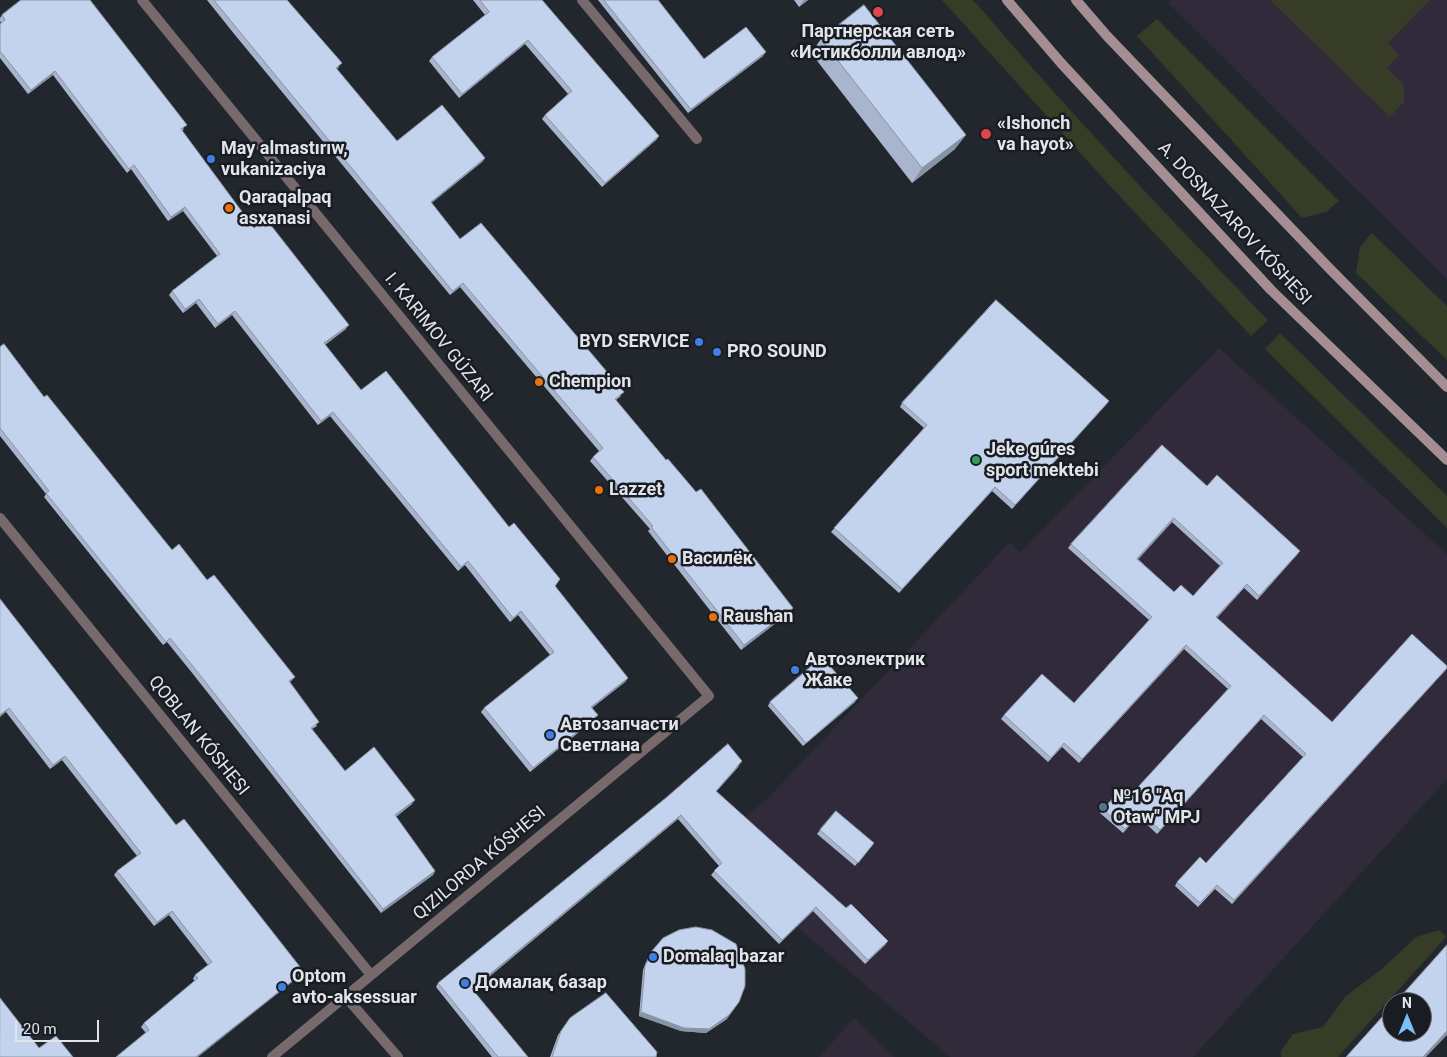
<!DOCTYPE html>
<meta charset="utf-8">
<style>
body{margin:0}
#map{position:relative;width:1447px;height:1057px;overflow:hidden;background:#22272d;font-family:Roboto,sans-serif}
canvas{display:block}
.north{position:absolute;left:1382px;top:992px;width:50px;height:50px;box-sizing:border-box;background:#191d23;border:1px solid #696d72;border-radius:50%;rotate:0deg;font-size:14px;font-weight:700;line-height:20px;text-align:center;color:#e1e4e9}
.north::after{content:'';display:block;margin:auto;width:18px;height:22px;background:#7abff8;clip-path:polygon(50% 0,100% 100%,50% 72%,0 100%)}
.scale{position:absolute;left:15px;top:1020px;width:84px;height:22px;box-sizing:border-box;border:2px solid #e1e4e9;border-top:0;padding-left:6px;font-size:15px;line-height:18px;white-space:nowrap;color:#e1e4e9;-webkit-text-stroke:4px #191d23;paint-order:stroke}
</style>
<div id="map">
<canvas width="1447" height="1057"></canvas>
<div class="north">N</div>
<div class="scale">20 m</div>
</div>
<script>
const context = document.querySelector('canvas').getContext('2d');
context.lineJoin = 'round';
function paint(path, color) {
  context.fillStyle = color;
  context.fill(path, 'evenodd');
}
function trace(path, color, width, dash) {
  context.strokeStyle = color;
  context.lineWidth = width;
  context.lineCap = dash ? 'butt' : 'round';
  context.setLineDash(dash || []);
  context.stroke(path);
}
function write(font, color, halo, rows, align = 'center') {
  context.font = font + ' Roboto,sans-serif';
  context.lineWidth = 5;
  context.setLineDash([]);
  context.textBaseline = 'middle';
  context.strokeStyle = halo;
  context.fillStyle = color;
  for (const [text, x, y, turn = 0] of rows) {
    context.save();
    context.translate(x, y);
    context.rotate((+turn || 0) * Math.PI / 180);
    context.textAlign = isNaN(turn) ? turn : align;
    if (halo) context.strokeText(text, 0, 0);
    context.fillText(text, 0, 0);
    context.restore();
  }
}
paint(new Path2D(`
 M1171 0H1447V279L1168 3Z
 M1219 348 1447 554V779L1193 1057H950L797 927 715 843 768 798 1010 542 1020 553Z
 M854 1018 894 1057H819Z`), '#312a3a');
paint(new Path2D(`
 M942 0H972L977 4C1070 113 1168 217 1268 320L1251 336 1111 187Z
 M1270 0H1430L1388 43 1399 55 1387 68 1404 85V102L1390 117Z
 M1157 19 1339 201 1326 212 1302 218 1137 36Z
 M1372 233 1447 306V360L1356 273 1360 247Z
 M1280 333 1447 496V528L1265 349Z
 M1439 930 1446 937 1338 1057H1281V1051L1293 1034 1323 1027 1346 996 1383 968 1416 937Z`), '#363c26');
trace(new Path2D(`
 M142 0 709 696 272 1057
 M582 0 697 139
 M0 518 371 975
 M345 996 398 1057`), '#77696c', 10);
trace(new Path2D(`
 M1007 0 1061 63 1271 290 1447 460
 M1076 0 1107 36 1329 268 1447 387`), '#a58e93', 10);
paint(new Path2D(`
 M207 0H287L339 67 337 69 397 141 485 158 482 162 431 203 460 239 621 396 616 400 666 460 793 608 790 612 741 650 648 531 650 529 590 461 593 457 599 451 460 287 450 295 235 35Z
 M473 0H542L659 136 656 140 602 187 542 119 545 115 568 94 525 44 459 98 429 61 432 57 485 15Z
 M598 0H658L704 59 763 56 688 113Z
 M794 0H808L799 7Z
 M2 15 184 129 182 131 254 228 346 329 325 345 361 390 555 586 628 678 625 682 592 708 595 719 530 772 481 712 484 708 550 655 518 615 510 622 465 565 458 571 330 416 318 425 232 315 215 328 196 303 183 313 169 295 172 291 217 256 183 211 168 221 131 169 127 173 53 75 28 94 0 58V24L1 23 0 21V18Z
 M821 39 955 149 912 183 811 53Z
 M0 347 44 397 172 550 207 580 295 677 290 682 317 726 312 729 345 771 412 804 396 817 435 871 433 875 381 913 193 674 167 642 163 645 44 497 46 494 0 436Z
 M1109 401 1012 509 992 491 899 593 831 532 924 428 900 407 902 403Z
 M1207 486 1300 551 1257 600 1244 588 1217 618 1332 722 1447 668 1232 904 1215 889 1198 907 1175 886 1177 882 1206 863 1303 757 1261 719 1157 834 1138 816 1123 833 1100 813 1103 809 1127 799 1228 689 1184 649 1079 763 1062 747 1048 762 1001 719 1004 715 1074 703 1149 620 1068 548 1071 544ZM1172 522 1220 566 1193 596 1174 592 1138 559Z
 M0 599 176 825 304 972 301 975 146 1033 141 1027 144 1023 195 981 193 979 195 975 208 965 169 915 154 926 114 875 117 871 137 856 62 760 50 769 6 712Z
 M770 702H855L803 746 768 706Z
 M740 765 716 792 846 908 888 941 885 945 865 964 813 911 779 944 711 875 719 866 678 819 473 990 528 1057H492L436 987 438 983Z
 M820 830 874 843 855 866 817 834Z
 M652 951 727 1019 706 1033 681 1031 639 1016 643 970 649 955Z
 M570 1018 656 1057H550L558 1035Z`), '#a8b5cc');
paint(new Path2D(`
 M804 0H808L799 7Z
 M528 40 525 44 459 98 462 94Z
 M766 52 763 56 688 113 691 109Z
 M55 71 53 75 28 94 31 90Z
 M966 135 955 149 912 183 922 168Z
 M659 136 656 140 602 187 605 183Z
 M485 158 482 162 428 206 431 202Z
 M185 207 183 211 168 221 171 217Z
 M463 283 460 287 450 295 453 291Z
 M199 299 196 303 183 313 185 309Z
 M235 311 232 315 215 328 218 324Z
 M349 325 346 329 321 347 324 343Z
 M1109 401 1106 405 1012 509 1015 505Z
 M333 412 330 416 318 425 321 421Z
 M995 487 992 491 899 593 902 589Z
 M1174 518 1172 522 1135 563 1137 559Z
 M1300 551 1297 555 1257 600 1259 596Z
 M468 561 465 565 458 571 461 567Z
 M1247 584 1244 588 1214 621 1216 617Z
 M793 608 790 612 741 650 744 645Z
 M521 611 518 615 510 622 513 618Z
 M1186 645 1184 649 1079 763 1082 759Z
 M1447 668 1445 671 1232 904 1234 900Z
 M628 678 625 682 588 711 591 707Z
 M858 698 855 702 803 746 806 743Z
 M9 708 6 712 0 717V715Z
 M598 715 595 719 530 772 533 768Z
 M1264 715 1261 719 1157 834 1160 830Z
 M65 756 62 760 50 769 53 765Z
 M415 800 412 804 392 819 395 815Z
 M681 815 678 819 470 993 472 989Z
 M435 871 433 875 381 913 383 909Z
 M816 907 813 911 779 944 782 940Z
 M172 911 169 915 154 926 157 922Z
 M888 941 885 945 865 964 868 960Z
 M304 972 301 975 198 1057H196Z
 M739 1002 727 1019 706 1033 681 1031 639 1016 641 1012Z
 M1447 1031V1035L1426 1057H1423Z`), '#8894a6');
const building = new Path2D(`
 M21 0H90L187 125 181 129 254 228 266 219 349 325 324 343 361 390 386 371 509 527 514 523 560 579 555 586 628 678 591 707 598 715 533 768 484 708 554 652 521 611 513 618 468 561 461 567 333 412 321 421 235 311 218 324 199 299 185 309 172 291 220 254 185 207 171 217 134 165 129 169 55 71 31 90 0 51V24L5 20 2 15Z
 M214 0H287L342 63 336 68 397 141 442 105 485 158 431 202 460 239 481 223 624 392 615 399 666 460 668 459 696 492 701 489 793 608 744 645 651 527 653 526 593 457 603 448 463 283 453 291Z
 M480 0H542L659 136 605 183 545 115 572 91 528 40 462 94 432 57 489 12Z
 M604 0H658L704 59 746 27 766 52 691 109Z
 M864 5 966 135 922 168 821 39Z
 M996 300 1109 401 1015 505 995 487 902 589 834 528 927 425 902 403Z
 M4 344 44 397 47 395 172 550 179 544 207 580 214 575 295 677 289 681 319 722 311 728 345 771 374 747 415 800 395 815 435 871 383 909 196 670 170 638 166 642 46 493 49 491 0 428V347Z
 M1162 445 1207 486 1217 475 1300 551 1259 596 1247 584 1216 617 1332 722 1412 634 1447 666V668L1234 900 1217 885 1200 903 1177 882 1200 857 1206 863 1306 754 1264 715 1160 830 1141 813 1125 829 1103 809 1119 792 1127 799 1231 686 1186 645 1082 759 1064 743 1051 758 1004 715 1042 674 1074 703 1152 617 1071 544ZM1174 518 1223 563 1193 596 1181 585 1174 592 1137 559Z
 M0 599 176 825 184 819 304 972 196 1057H116L149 1030 144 1023 198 978 195 975 212 962 172 911 157 922 117 871 141 853 65 756 53 765 9 708 0 715Z
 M822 657 858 698 806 743 770 702Z
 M728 744 742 761 716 791 846 908 851 904 888 941 868 960 816 907 782 940 714 871 722 863 681 815 472 989 528 1057H498L438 983 667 797Z
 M836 811 874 843 858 863 820 830Z
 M696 927 712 930 736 944 745 969V986L739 1002 729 1015 709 1029 684 1028 641 1012 645 966 652 951 663 938 679 930Z
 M1447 945V1031L1423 1057H1346L1392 1006V1032H1422V1002H1396Z
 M606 993 657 1052 656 1057H552L561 1031 570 1018Z
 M0 998 39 1048 56 1036 73 1057H0Z`);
paint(building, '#c3d3ed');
trace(building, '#8894a6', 1);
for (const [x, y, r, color] of [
 [878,12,6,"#e0444e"],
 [986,134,6,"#e0444e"],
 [211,159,5,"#3f7fe0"],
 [229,208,5,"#e8710a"],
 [699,342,5,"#3f7fe0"],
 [717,352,5,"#3f7fe0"],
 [539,382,5,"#e8710a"],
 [976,460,5,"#2e9e5b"],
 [599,490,5,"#e8710a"],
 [672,559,5,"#e8710a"],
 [713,617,5,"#e8710a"],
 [795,670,5,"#3f7fe0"],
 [550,735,5,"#3f7fe0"],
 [1103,807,5,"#5c6f8a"],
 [653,957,5,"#3f7fe0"],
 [465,983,5,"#3f7fe0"],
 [282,987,5,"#3f7fe0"]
]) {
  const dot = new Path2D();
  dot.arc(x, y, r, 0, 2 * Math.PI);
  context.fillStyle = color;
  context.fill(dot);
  trace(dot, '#191d23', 2);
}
write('bold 18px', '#e1e4e9', '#191d23', [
 ["Партнерская сеть",878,32,"center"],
 ["«Истикболли авлод»",878,53,"center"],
 ["«Ishonch",997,124],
 ["va hayot»",997,145],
 ["May almastırıw,",221,149],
 ["vukanizaciya",221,170],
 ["Qaraqalpaq",239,198],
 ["asxanasi",239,219],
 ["BYD SERVICE",689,342,"right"],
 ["PRO SOUND",727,352],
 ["Chempion",549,382],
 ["Jeke gúres",986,450],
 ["sport mektebi",986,471],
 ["Lazzet",609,490],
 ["Василёк",682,559],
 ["Raushan",723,617],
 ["Автоэлектрик",805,660],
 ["Жаке",805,681],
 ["Автозапчасти",560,725],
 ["Светлана",560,746],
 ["№16 \"Aq",1113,797],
 ["Otaw\" MPJ",1113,818],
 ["Domalaq bazar",663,957],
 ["Optom",292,977],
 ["avto-aksessuar",292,998],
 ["Домалақ базар",475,983]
], 'left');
write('18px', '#e1e4e9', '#191d23', [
 ["A. DOSNAZAROV KÓSHESI",1234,224,47],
 ["I. KARIMOV GÚZARI",438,338,51],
 ["QOBLAN KÓSHESI",198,736,51],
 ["QIZILORDA KÓSHESI",480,864,-40]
]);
</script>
